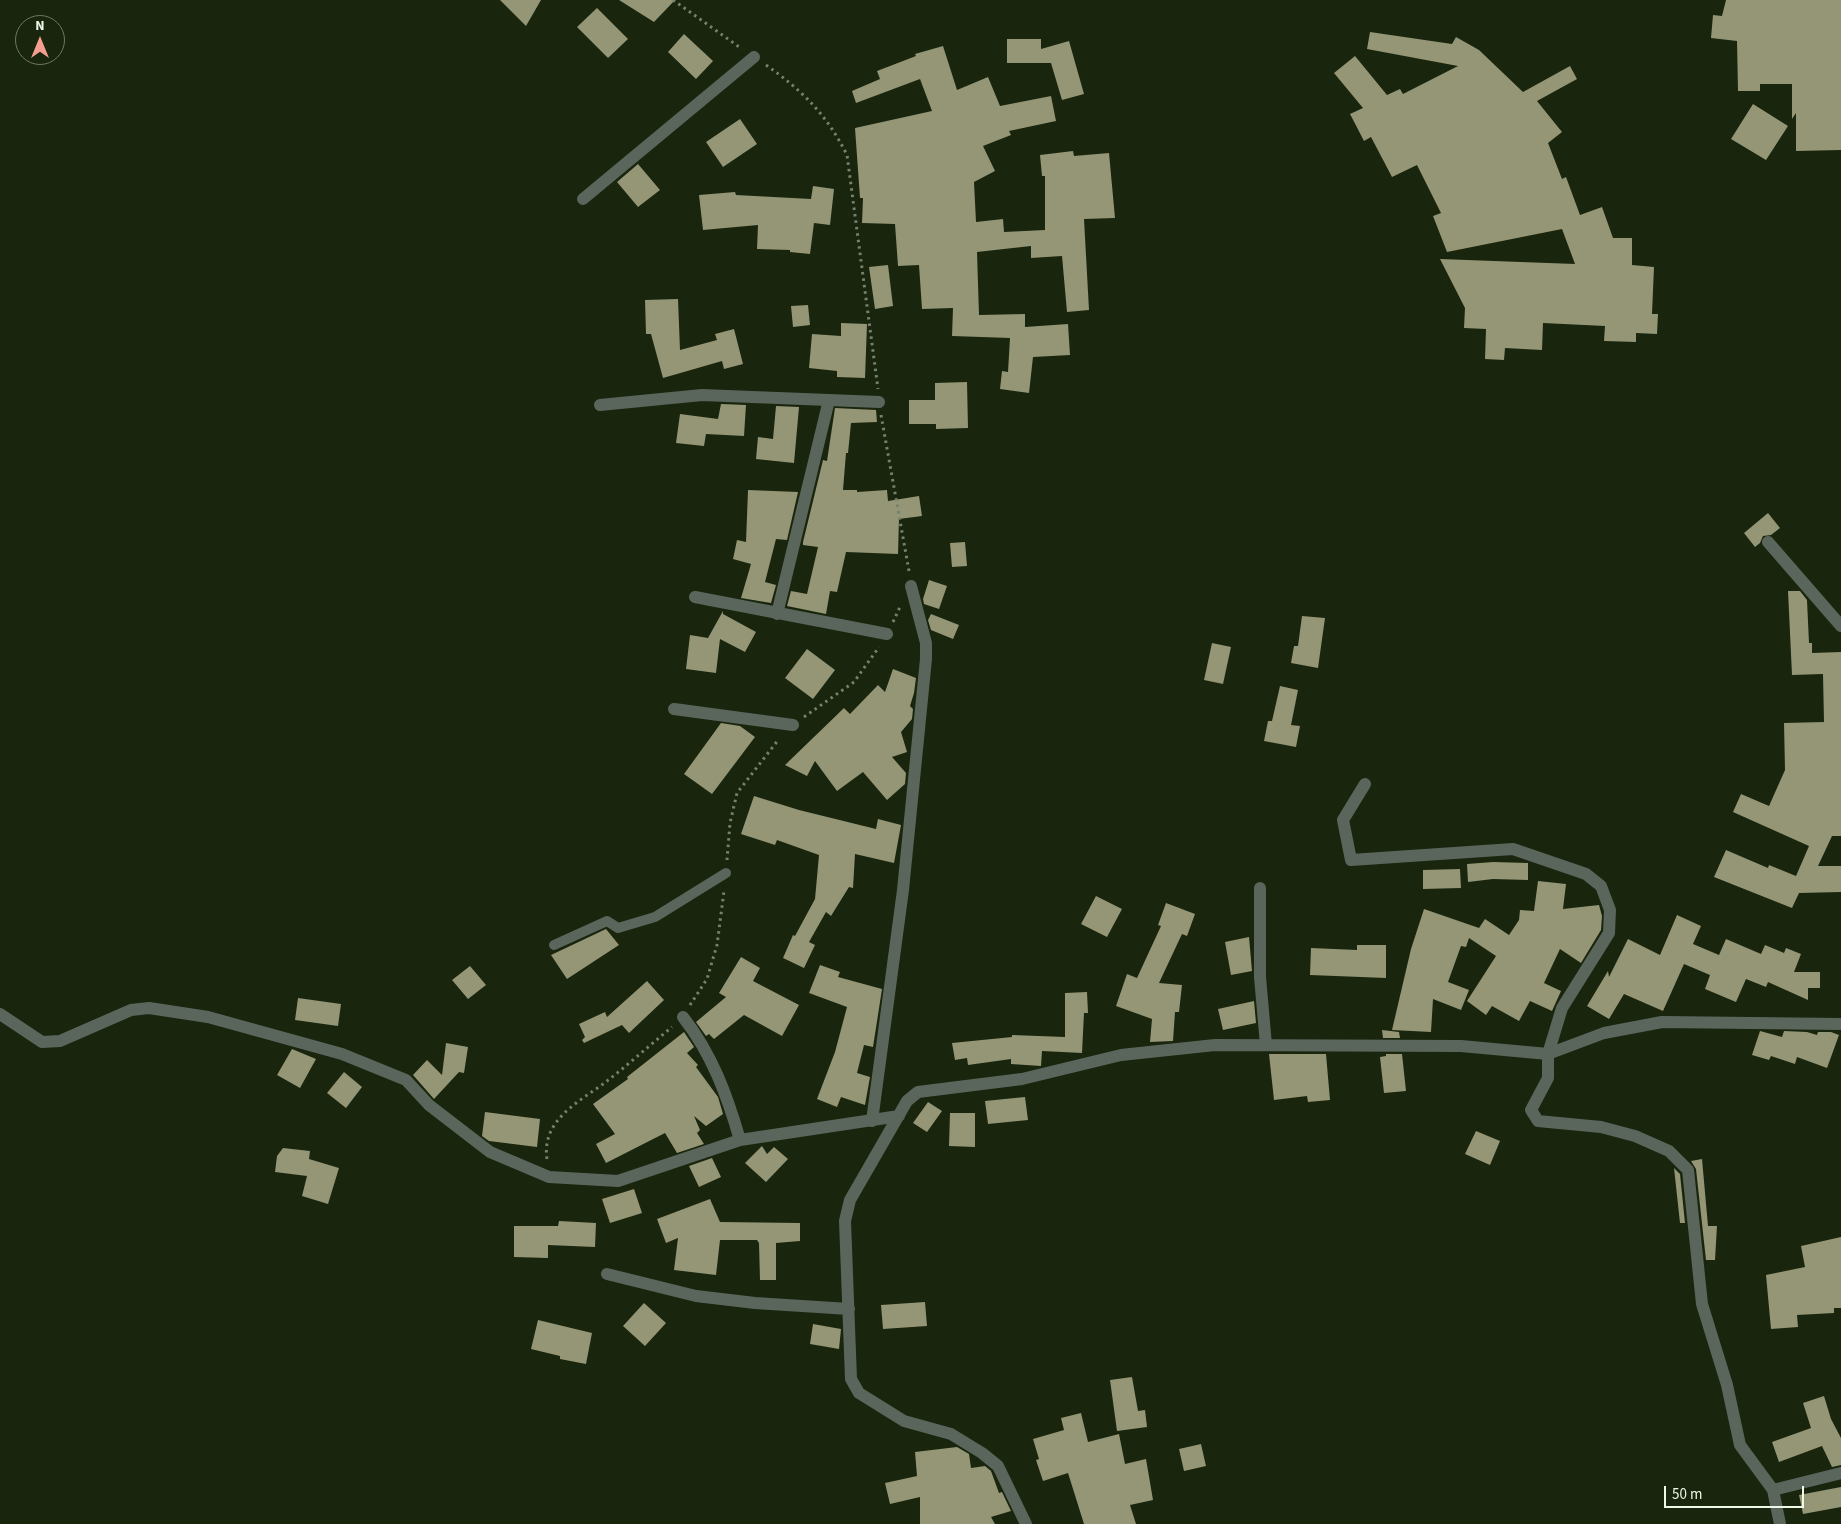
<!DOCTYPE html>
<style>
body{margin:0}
#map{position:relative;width:1841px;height:1524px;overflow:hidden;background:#19250d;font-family:"Source Sans 3",sans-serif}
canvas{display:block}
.north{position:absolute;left:15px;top:15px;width:50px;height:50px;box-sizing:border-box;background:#19250d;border:1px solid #6f7964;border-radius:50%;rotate:0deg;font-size:14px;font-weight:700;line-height:20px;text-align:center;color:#eff7e7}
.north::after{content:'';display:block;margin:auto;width:18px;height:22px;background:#f59d8f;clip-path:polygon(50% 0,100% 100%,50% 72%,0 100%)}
.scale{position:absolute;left:1664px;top:1486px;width:140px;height:22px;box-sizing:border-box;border:2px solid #eff7e7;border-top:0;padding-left:6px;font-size:15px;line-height:18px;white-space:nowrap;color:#eff7e7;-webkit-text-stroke:4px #19250d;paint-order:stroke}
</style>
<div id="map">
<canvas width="1841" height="1524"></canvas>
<div class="north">N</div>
<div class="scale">50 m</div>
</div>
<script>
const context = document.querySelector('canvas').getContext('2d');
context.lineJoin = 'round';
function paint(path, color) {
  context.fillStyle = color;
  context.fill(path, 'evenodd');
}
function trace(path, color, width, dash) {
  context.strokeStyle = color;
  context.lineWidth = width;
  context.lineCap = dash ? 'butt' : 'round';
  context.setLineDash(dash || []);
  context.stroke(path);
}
paint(new Path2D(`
 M500 0H541L526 26Z
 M619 0H675L654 22Z
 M1726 0H1841V150L1796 151V113L1792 119V84H1760V91H1738L1737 41 1711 38 1713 15 1722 16Z
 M597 8 628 39 608 58 577 27Z
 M1370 32 1452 44 1456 37 1479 50 1523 92 1570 66 1577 79 1537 101 1562 132 1548 143 1562 179 1566 177 1580 215 1602 207 1613 238H1632V265L1654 267 1652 314H1658L1657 334 1636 333V342L1604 341 1605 326 1543 323 1542 350 1505 348 1504 360 1485 359 1486 329 1464 328 1465 308 1440 259 1575 264 1562 229 1447 252 1433 216 1441 213 1417 165 1392 177 1371 137 1364 141 1350 114 1363 108 1334 73 1355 56 1387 95 1400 89 1403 94 1458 66 1367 49Z
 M684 34 713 61 696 79 668 52Z
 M1007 39H1041V49L1069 41 1084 94 1062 100 1051 63H1007Z
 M943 46 957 90 988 77 1000 106 1051 96 1056 121 1009 131 1011 135 983 146 995 171 974 182 976 222 1003 219 1004 232 1045 230V176H1042L1040 155 1073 151 1074 156 1109 153 1115 218 1084 219 1089 310 1067 312 1062 256 1031 258V246L977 252 979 315 1025 314V327L1068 324 1070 355 1033 357 1029 393 1000 389 1002 371 1008 372 1010 338 952 336 953 308 922 309 919 265 898 266 895 224 862 223 863 198H860L855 128 932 111 920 79 856 103 852 91 880 79 877 71 916 56 915 54Z
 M1753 104 1788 126 1766 160 1731 139Z
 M740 119 757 144 723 167 706 142Z
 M638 164 660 190 638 207 617 182Z
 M813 186 834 189 830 225 814 223 810 254 790 252V250L757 249 758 225 703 230 699 195 735 192 736 195 811 199Z
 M888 265 893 306 875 309 869 267Z
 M678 299 680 350 717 340 715 334 734 329 743 364 724 369 722 361 663 378 651 334H646L645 300Z
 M808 305 810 325 793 327 791 306Z
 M841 323 867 324 865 378 837 377V371L809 368 812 334 841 336Z
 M967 382 968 428 936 429V424H909V400H935V383Z
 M721 404 746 405 744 436 706 434 704 446 676 443 680 414 718 419Z
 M776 406 799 407 794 463 756 459 758 437 773 439Z
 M835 408 876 410 877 422 851 423 848 453H846L843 490H857V492L887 490 888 501 919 496 922 516 899 519 898 554 846 552 837 592 830 591 826 614 787 606 791 591 807 594 818 547 803 545V542L823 460 827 461Z
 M748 490 798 492 787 540 776 539 765 582 776 585 771 603 741 598 751 564 733 559 737 540 746 542Z
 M1768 513 1780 528 1771 535 1763 536 1760 543 1755 547 1744 533Z
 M965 542 967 566 952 567 950 543Z
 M929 580 947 586 939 609 924 604 923 599Z
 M1788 591H1800L1807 600 1809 643H1812V653L1841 652V836H1832L1818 866H1841V892L1799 893 1792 908 1714 877 1726 850 1768 868 1769 865 1796 876 1809 846 1733 812 1741 794 1769 806 1785 770 1784 723 1824 722 1823 674 1792 675Z
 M723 611V614L756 632 745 652 720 639 716 673 686 669 690 635 708 638Z
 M931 614 959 625 953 639 931 630 928 620Z
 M1302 616 1325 618 1318 668 1291 663 1294 646H1298Z
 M1212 643 1231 647 1223 684 1204 680Z
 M807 649 835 670 813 699 785 678Z
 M893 669 916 678 914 693 910 706 913 709 912 719 901 732 907 752 892 757 906 773 905 784 887 800 863 772 837 791 815 761 807 776 785 765 844 708 850 714 878 685 885 692Z
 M1280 686 1298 690 1291 725 1300 726 1296 747 1264 741 1268 721H1272Z
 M721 723 740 726 755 737 712 794 684 774Z
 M754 796 799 810 876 829 878 819 901 825 894 863 855 854 853 888 849 887 831 916 826 912 809 942 815 945 804 968 783 958 793 935 795 936 815 899 819 855 777 840 775 845 741 834Z
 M1493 862 1528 863V880L1493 879 1468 882 1467 864Z
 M1460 869 1461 888 1423 889V870Z
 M1538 881 1566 884 1563 909 1599 905 1602 916 1601 930 1581 963 1560 949 1544 983 1561 991 1552 1011 1530 1001 1519 1021 1492 1006 1486 1015 1467 1001 1496 956 1469 938 1466 947 1461 946 1448 982 1469 990 1461 1010 1433 999 1431 1032 1392 1030 1411 949 1424 909 1479 928 1485 919 1509 935 1519 920 1520 910 1534 911Z
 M1096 896 1122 909 1107 937 1081 924Z
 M1166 903 1195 914 1187 936 1182 934 1159 983 1182 985 1179 1012H1175L1173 1041 1150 1042 1152 1019 1116 1006 1127 974 1137 978 1161 926 1158 925Z
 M1677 915 1701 926 1693 944 1719 955 1726 939 1761 954 1765 945 1784 953 1786 948 1801 954 1794 972H1820V988H1808V1000L1768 982 1766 987 1746 979 1736 1002 1705 989 1710 975 1684 964 1663 1011 1624 994 1609 1019 1587 1006 1608 971 1609 977 1628 939 1660 955Z
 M606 929 619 945 567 979 551 955Z
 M1249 937 1252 971 1231 975 1225 942Z
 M1357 945H1386V978L1310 975 1311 948 1357 950Z
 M741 957 760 968 753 981 799 1005 782 1036 744 1015 714 1039 709 1034 706 1036 696 1022 726 997 719 993Z
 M820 965 840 972 838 977 882 989 873 1047 864 1045 857 1073 870 1077 865 1105 841 1097 837 1107 817 1099 835 1052 847 1007 809 993Z
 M470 966 486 985 468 999 452 980Z
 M647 981 664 1000 629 1033 622 1025 584 1043 582 1040 585 1037 579 1024 605 1012 607 1017Z
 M1087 992 1088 1013H1084L1082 1053 1042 1051 1041 1066 1011 1064V1059L968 1065 967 1058 955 1060 952 1043 1012 1037V1035L1065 1037V993Z
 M298 998 341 1004 338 1026 295 1020Z
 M1254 1001 1256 1023 1223 1030 1218 1009Z
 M1382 1030 1399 1032 1400 1038H1383Z
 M1760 1031 1782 1037 1784 1031 1807 1032 1817 1035 1818 1032H1831L1839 1035 1827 1068 1797 1057 1795 1064 1771 1056 1769 1060 1752 1055Z
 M684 1032 694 1047 687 1053 698 1065 696 1067 718 1097 723 1114 706 1126 694 1116 700 1130 697 1133 704 1144 677 1153 665 1133 606 1163 596 1144 615 1134 593 1104 628 1079 627 1077Z
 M446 1043 468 1047 464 1073 459 1072 434 1099 413 1075 427 1060 442 1075Z
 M292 1049 316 1059 300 1088 277 1075Z
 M1269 1054H1326L1330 1100 1308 1102 1307 1096 1274 1100Z
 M1386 1054H1402L1406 1091 1384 1093 1380 1057 1386 1056Z
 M344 1072 362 1087 346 1108 327 1093Z
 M1025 1097 1028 1120 988 1124 985 1101Z
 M928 1102 942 1111 927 1132 913 1123Z
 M485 1112 540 1119 537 1147 489 1141 482 1136Z
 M950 1113H975V1147L949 1146Z
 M1476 1131 1500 1141 1490 1165 1465 1154Z
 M762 1146 767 1154 774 1147 788 1159 766 1182 745 1163Z
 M283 1148 310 1151 309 1159 339 1168 328 1204 302 1196 307 1176 275 1172 277 1156Z
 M712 1158 721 1177 699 1187 689 1166Z
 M1702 1159 1708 1226H1717L1715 1260H1706L1696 1169 1691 1161Z
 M1674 1168 1680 1174 1685 1223H1680Z
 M634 1189 642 1213 610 1223 602 1199Z
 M710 1199 720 1222 800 1223V1241L776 1243V1280H760L759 1243 757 1240H720L716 1275 674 1270 678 1238 666 1243 657 1219Z
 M559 1221 596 1223 595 1247 548 1245V1258L514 1257V1226H558Z
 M1841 1237V1308H1834V1313L1797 1315 1798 1327 1771 1329 1766 1275 1805 1267 1801 1246Z
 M925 1302 927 1326 883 1329 881 1305Z
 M644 1303 666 1323 645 1346 623 1326Z
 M538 1320 592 1333 586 1364 560 1359V1356L531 1349Z
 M813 1324 841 1329 839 1349 810 1344Z
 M1132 1377 1138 1411 1145 1410 1147 1427 1117 1431 1110 1380Z
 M1824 1396 1831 1419 1841 1438V1465L1832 1467 1822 1446 1779 1462 1772 1442 1811 1428 1803 1403Z
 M1081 1413 1088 1442 1119 1434 1125 1464 1146 1459 1153 1500 1130 1505 1136 1524H1084L1068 1473 1043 1481 1036 1460 1039 1459 1033 1439 1064 1430 1061 1418Z
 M1201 1444 1206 1466 1184 1471 1179 1449Z
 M957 1447 969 1454 971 1468 985 1466 991 1471 999 1493 1002 1492 1011 1511 991 1517 995 1524H920V1497L890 1504 885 1483 917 1476 915 1452Z
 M1841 1487V1507L1803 1514 1799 1495Z`), '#949676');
trace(new Path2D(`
 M673 0 742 49
 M766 65C803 91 827 115 847 155L878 389
 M881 415 909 571
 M893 622 900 607
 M804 717 854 682 879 647
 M727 860 730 823 737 793 779 739
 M690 1005 707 979 717 945 724 891
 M547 1159C541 1119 581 1101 607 1081 629 1064 650 1045 672 1027`), '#77816d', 3, [2.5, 4]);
trace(new Path2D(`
 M554 945 607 921 618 928 655 917 726 873`), '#5a665c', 10);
trace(new Path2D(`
 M583 199 754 57
 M600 405 702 395 879 402
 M1768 542 1841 626
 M695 597 887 634
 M777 614 829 400
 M674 709 793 725
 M1365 784 1343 820 1351 860 1513 849 1586 874 1601 886 1610 910 1609 933 1562 1008 1548 1054V1078L1531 1110 1538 1121 1601 1127 1635 1136 1669 1151 1688 1170 1702 1304 1727 1385 1740 1445 1773 1490 1780 1524
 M1260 888V977L1266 1045
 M0 1014 42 1042 60 1041 131 1010 149 1008 208 1017 342 1054 406 1080 429 1105 490 1152 549 1177 618 1181 740 1140 899 1116
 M683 1017C712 1054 727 1095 740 1140
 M872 1121 903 890 926 659V643L911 586
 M607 1274 696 1296 755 1303 849 1309
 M1773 1490 1841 1473
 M1026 1524 998 1466 982 1453 951 1434 904 1421 859 1393 851 1379 845 1221 850 1200 907 1101 918 1092 1022 1079 1121 1055 1215 1045 1461 1046 1548 1054 1604 1033 1662 1022 1841 1024`), '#5a665c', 12);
</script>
